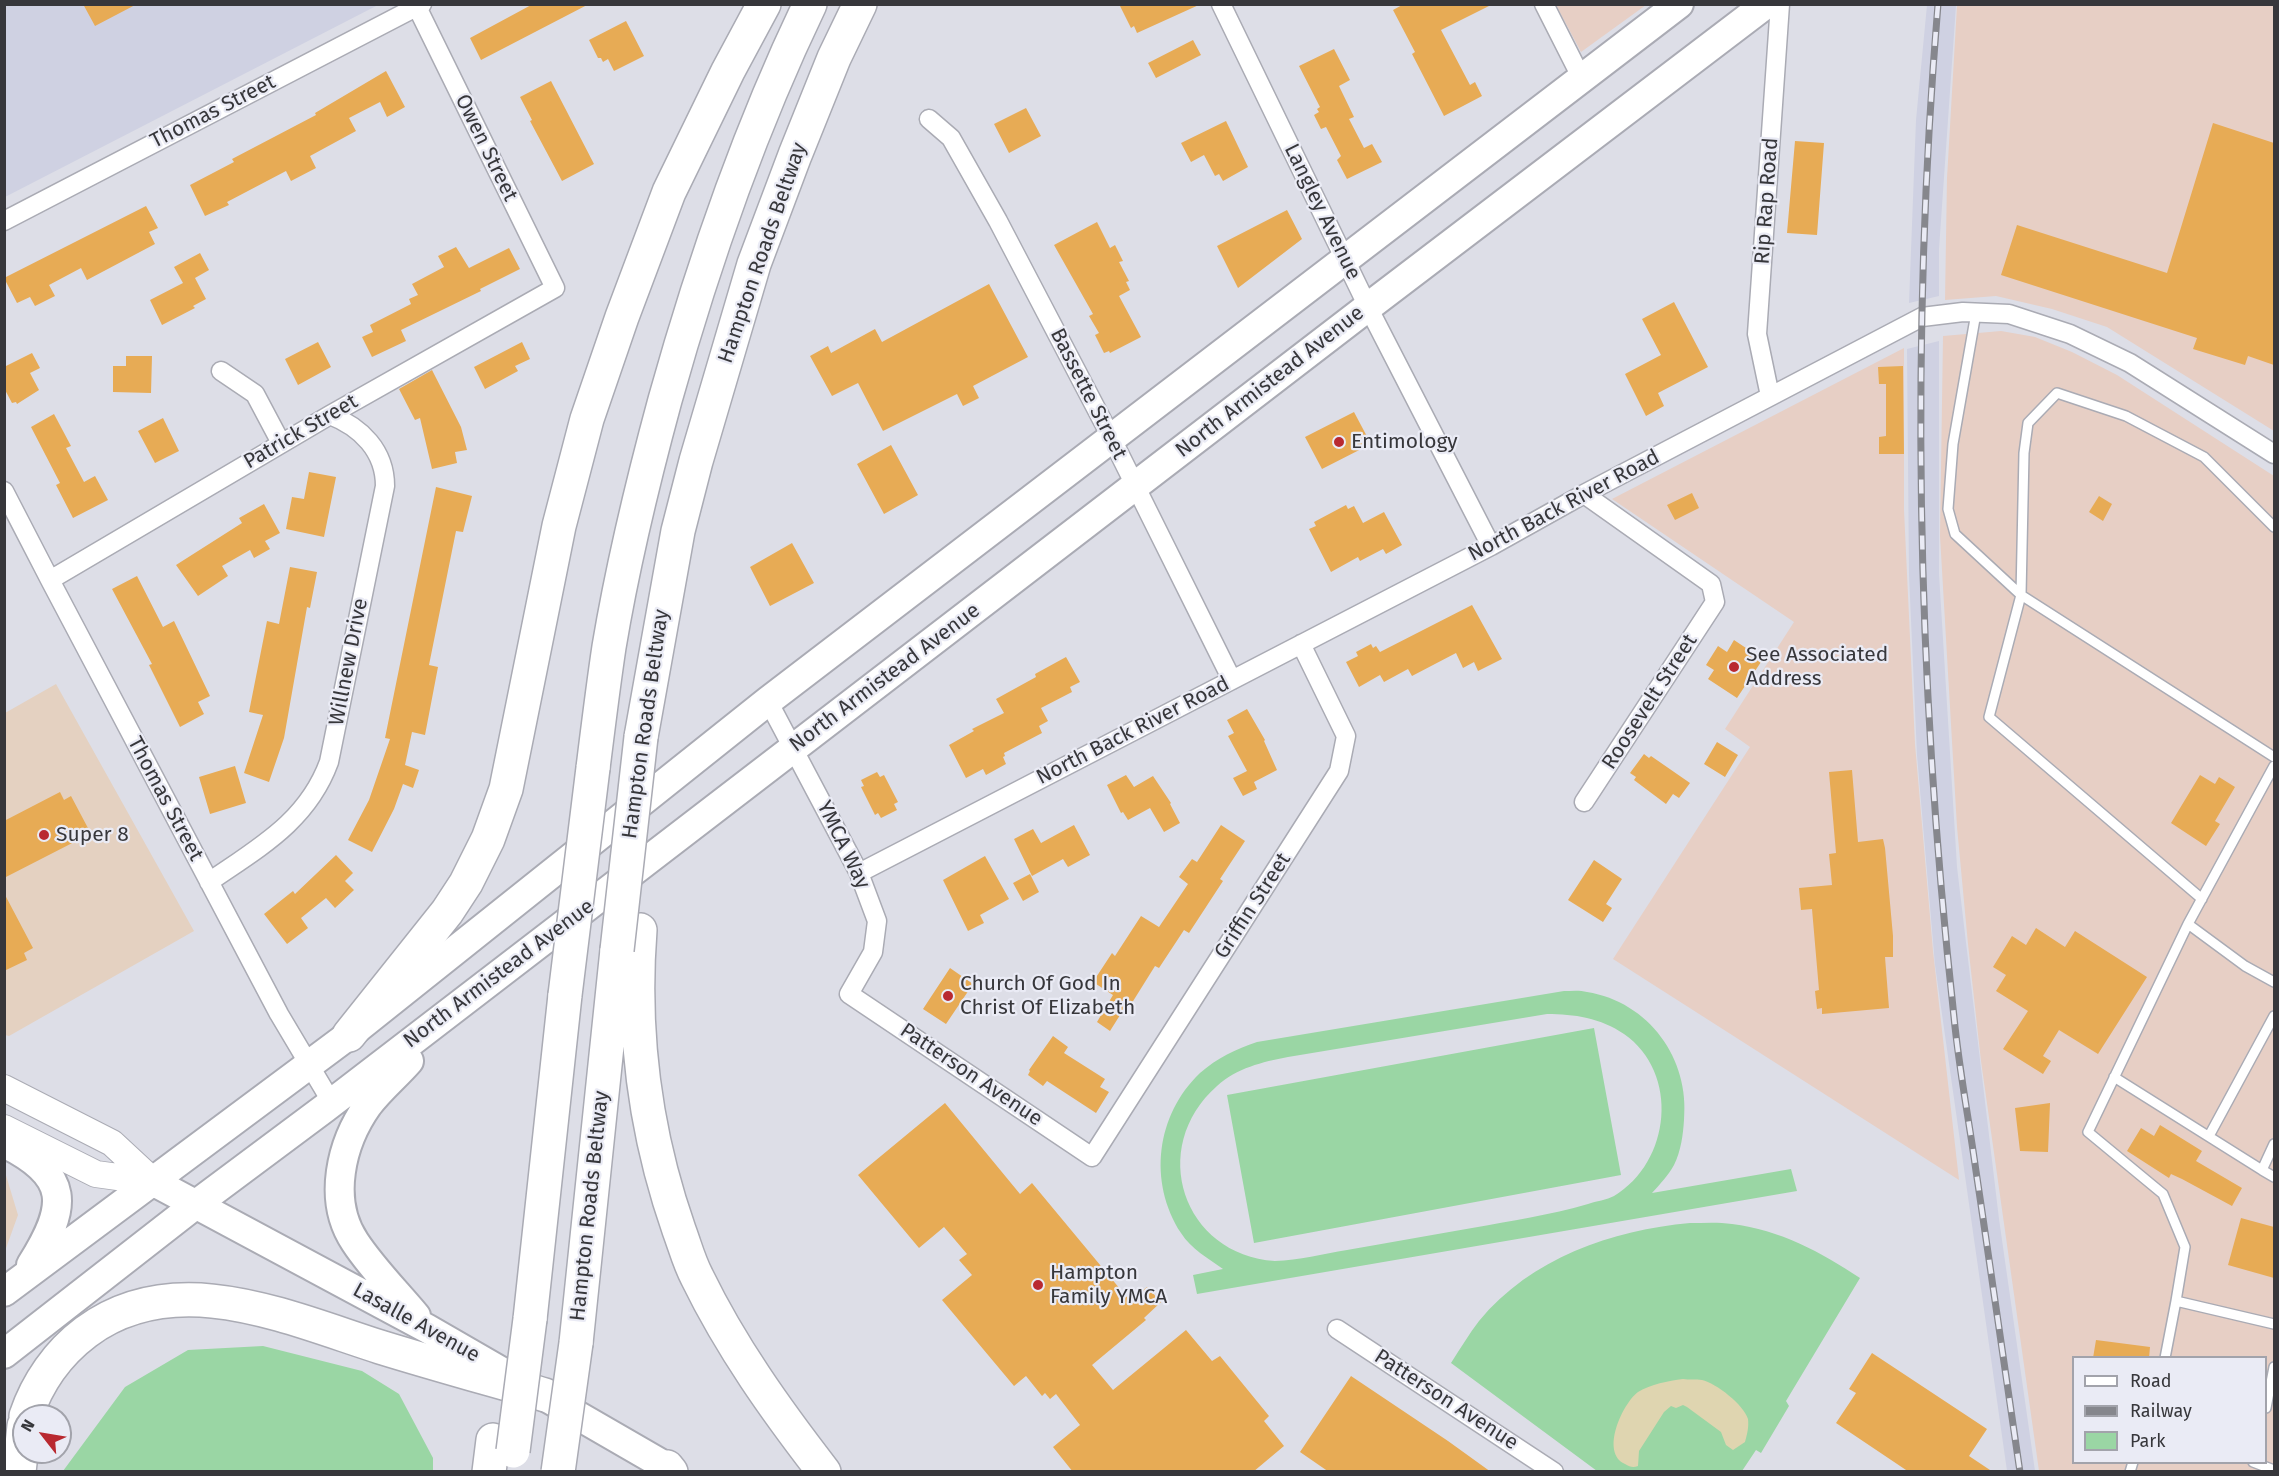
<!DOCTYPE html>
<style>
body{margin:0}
#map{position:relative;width:2279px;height:1476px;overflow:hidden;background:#dddee7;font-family:"Fira Sans",sans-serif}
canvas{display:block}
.frame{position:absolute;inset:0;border:6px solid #37373b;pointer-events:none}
.legend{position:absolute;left:2072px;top:1356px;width:195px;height:108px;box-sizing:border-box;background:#eaebf5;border:2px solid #a2a3ab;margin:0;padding:8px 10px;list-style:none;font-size:18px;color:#37373b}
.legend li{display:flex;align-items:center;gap:12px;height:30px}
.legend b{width:30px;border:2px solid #a2a3ab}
.north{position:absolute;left:12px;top:1404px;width:60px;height:60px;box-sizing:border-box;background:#eaebf5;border:2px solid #a2a3ab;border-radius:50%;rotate:301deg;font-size:16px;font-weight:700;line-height:24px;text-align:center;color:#37373b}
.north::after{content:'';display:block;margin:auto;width:21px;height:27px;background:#b92930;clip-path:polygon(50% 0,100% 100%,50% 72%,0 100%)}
</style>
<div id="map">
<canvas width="2279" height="1476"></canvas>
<div class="frame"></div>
<ul class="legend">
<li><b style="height:8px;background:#fff"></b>Road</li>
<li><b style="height:8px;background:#86878d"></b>Railway</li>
<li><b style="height:16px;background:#9ad6a4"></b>Park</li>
</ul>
<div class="north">N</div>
</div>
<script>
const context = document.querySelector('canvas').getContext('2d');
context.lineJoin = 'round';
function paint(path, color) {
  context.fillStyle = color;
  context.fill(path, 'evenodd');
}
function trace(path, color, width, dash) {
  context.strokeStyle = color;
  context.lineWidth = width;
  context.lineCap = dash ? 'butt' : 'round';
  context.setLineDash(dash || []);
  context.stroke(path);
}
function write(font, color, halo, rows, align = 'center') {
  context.font = font + ' "Fira Sans",sans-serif';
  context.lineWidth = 4.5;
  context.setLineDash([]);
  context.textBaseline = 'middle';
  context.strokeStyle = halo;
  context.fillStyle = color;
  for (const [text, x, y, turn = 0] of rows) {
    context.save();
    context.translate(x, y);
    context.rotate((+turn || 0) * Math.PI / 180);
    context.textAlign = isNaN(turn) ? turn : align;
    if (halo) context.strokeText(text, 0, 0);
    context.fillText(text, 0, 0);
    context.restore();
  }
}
paint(new Path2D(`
 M56 684 194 931 9 1036 5 1035V713Z
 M5 1172 18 1215 5 1251Z`), '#e4d1c1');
paint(new Path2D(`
 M1962 4 2274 5V431L2107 327 2052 309 1996 296 1945 300 1947 178 1957 6Z
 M1556 5H1646L1581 52Z
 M2001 331 2035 337 2072 352 2117 375 2274 476V1471H2039L1981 1061 1968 944 1957 827 1940 536 1943 336ZM2074 1358H2266V1462H2074Z
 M1904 348V510L1915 744 1933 951 1959 1180 1613 959 1750 747 1725 729 1794 622 1612 499Z`), '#e7cfc5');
paint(new Path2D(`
 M5 5H378L5 197Z
 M1927 5H1956L1939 249V296L1909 303 1916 120Z
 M1939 341V574L1957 867 1999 1219 2035 1471H2007L1935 965 1917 755 1909 575 1907 349Z`), '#cfd1e2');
paint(new Path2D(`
 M1564 991C1571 991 1580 990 1587 992 1649 1002 1690 1059 1684 1120 1683 1135 1681 1151 1674 1165 1668 1176 1660 1184 1652 1193L1791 1169 1797 1191 1197 1294 1193 1275 1223 1269C1208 1258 1191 1249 1181 1233 1148 1182 1156 1115 1200 1073 1217 1058 1236 1049 1257 1042ZM1547 1014C1574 1014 1601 1018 1624 1034 1680 1073 1671 1162 1614 1196 1607 1200 1596 1201 1588 1204 1550 1215 1511 1221 1472 1228 1430 1235 1389 1243 1347 1250 1323 1254 1299 1260 1275 1261 1183 1255 1147 1148 1217 1086 1237 1068 1262 1062 1288 1057Z
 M1594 1028 1621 1175 1254 1243 1227 1095Z
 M1690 1223C1704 1223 1719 1222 1732 1224 1780 1230 1821 1252 1860 1278L1786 1401 1789 1406 1761 1453 1756 1450 1742 1471H1597L1451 1363C1460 1349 1469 1334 1479 1321 1531 1258 1612 1230 1690 1223Z
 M263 1346 362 1371 399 1394 433 1458V1471H63L125 1387 188 1350Z`), '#9ad6a4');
paint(new Path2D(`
 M1683 1379C1689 1380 1696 1379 1702 1380 1716 1383 1744 1405 1748 1419 1749 1427 1747 1435 1745 1442L1733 1450 1726 1445 1721 1432 1687 1407 1683 1405 1676 1408 1671 1406 1664 1412 1639 1451 1638 1466C1633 1468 1630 1467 1625 1464 1600 1453 1622 1404 1638 1392 1651 1384 1668 1381 1683 1379Z`), '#dfd5b0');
paint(new Path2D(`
 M83 4H137L95 26Z
 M533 4H589L481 60 470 38Z
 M1119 4H1201L1137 33 1134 26 1131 28Z
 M1404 4H1493L1441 30 1470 85 1475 82 1482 96 1444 116 1412 54 1415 52 1393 10Z
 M626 21 644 56 614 71 608 59 603 62 601 58H598L589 40Z
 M1193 40 1201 55 1156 78 1148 63Z
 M1334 49 1350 80 1339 86 1354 117 1349 119 1364 148 1372 144 1382 162 1347 179 1337 160 1341 156 1326 127 1321 129 1314 115 1319 112 1317 109 1320 107 1299 66Z
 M386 71 405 107 387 117 380 102 349 118 356 131 310 156 316 168 291 181 286 171 227 202 229 205 205 216 190 185 234 162 232 159 316 115 315 113Z
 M551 81 594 164 562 181 530 121 532 120 520 97Z
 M1026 108 1041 136 1009 153 994 124Z
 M1226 121 1248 167 1223 181 1219 174 1215 176 1204 155 1191 162 1181 143Z
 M2213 123 2274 143V365L2248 356 2245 365 2193 349 2197 338 2001 275 2017 225 2167 273Z
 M1795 141 1824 143 1817 235 1787 233Z
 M146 206 158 228 149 232 155 244 87 280 81 268 49 285 55 296 35 306 30 297 17 303 4 278Z
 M1287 210 1302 239 1238 288 1217 246Z
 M1097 222 1110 248 1115 245 1123 261 1119 262 1129 281 1126 282 1130 290 1119 296 1141 337 1110 353 1109 351 1104 353 1095 335 1099 333 1089 316 1093 314 1054 245Z
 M456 247 469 268 509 248 520 269 480 289 481 291 401 330 406 341 372 357 362 337 373 332 370 325 411 304 409 299 418 295 412 284 444 267 438 256Z
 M200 253 209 270 195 278 206 299 193 306 195 308 162 325 150 300 183 283 174 267Z
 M989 284 1028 357 973 386 979 398 963 406 957 394 883 431 858 383 832 396 810 356 828 346 831 353 875 329 882 342Z
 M1674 302 1708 367 1658 393 1664 406 1646 416 1625 374 1661 355 1642 319Z
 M318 342 331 367 298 385 285 359Z
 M522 342 530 359 515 366 518 371 485 389 474 367Z
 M32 353 40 368 30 373 39 390 17 404 16 402 12 403 4 388V367Z
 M126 356H152L151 393 113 392V366H126Z
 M1903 366 1904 454H1879V437L1886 436V384H1879L1878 367Z
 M432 370 461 427 467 450 455 452 457 463 432 469 420 418 415 420 399 389Z
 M1354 412 1371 444 1322 469 1305 437Z
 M54 414 71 446 66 448 84 482 95 476 108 500 73 518 56 485 60 483 31 427Z
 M163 418 179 451 155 463 138 431Z
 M891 445 918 495 884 514 857 464Z
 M309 472 336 477 324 537 286 529 292 497 304 499Z
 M436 487 472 496 463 532 456 531 429 665 438 667 425 735 412 732 405 765 419 770 413 788 403 784 394 809 372 852 348 840 369 800 390 739 385 738Z
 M1692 493 1699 508 1675 520 1667 505Z
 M2099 496 2112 504 2103 521 2089 512Z
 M264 504 280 533 265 541 270 549 254 558 250 550 222 566 228 576 198 596 176 565 242 523 239 518Z
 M1346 505 1348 509 1354 506 1363 523 1384 512 1402 545 1386 554 1383 549 1360 561 1358 557 1331 572 1309 529 1316 526 1314 522Z
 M792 543 814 583 770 606 750 567Z
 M290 567 317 572 310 608 307 607 284 738 269 782 244 773 263 715 249 712 267 621 279 624Z
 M137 576 163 627 174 621 210 696 198 702 204 714 180 727 149 665 152 664 112 589Z
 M1472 605 1502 659 1478 671 1474 662 1463 668 1456 653 1412 676 1408 669 1384 682 1380 675 1359 687 1346 662 1358 656 1356 652 1371 644 1373 648 1376 646 1380 652Z
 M1734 640 1752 652 1750 656 1761 662 1737 698 1708 679 1714 670 1706 665 1718 646 1727 652Z
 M1066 657 1080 682 1070 687 1072 692 1041 708 1048 721 1039 726 1042 733 1004 753 1005 756 1003 757 1006 764 986 775 983 769 966 778 949 745 974 731 972 729 1004 713 996 699 1036 677 1035 674Z
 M1247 709 1265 740 1264 741 1277 770 1254 782 1257 789 1243 796 1233 778 1247 771 1228 736 1234 733 1227 720Z
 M1717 742 1738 755 1725 777 1704 764Z
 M1644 754 1649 758 1651 756 1690 783 1679 798 1673 794 1666 804 1634 780 1636 777 1630 773Z
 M235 766 246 803 210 814 199 777Z
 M1852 770 1858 842 1883 839 1885 848 1893 936V957H1885L1889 1008 1822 1014V1008L1817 1009 1815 991 1819 990 1812 909 1801 910 1799 888 1832 885 1829 854 1836 853 1829 772Z
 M877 772 880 777 884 775 898 802 894 804 897 810 881 818 878 813 875 815 861 787 864 786 861 780Z
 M1126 775 1134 787 1153 776 1171 803 1170 804 1180 823 1164 832 1150 808 1128 820 1123 812 1121 813 1107 785Z
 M2200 775 2215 784 2219 777 2235 787 2215 821 2220 824 2206 846 2171 823Z
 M60 792 64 800 71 796 89 830 82 834 84 837 4 878V821Z
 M1074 825 1090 855 1068 867 1063 859 1032 876 1014 839 1033 829 1041 843Z
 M1221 825 1245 841 1220 879 1223 881 1189 933 1184 930 1159 968 1155 966 1130 1006 1127 1004 1110 1031 1097 1022 1113 995 1093 982 1112 953 1115 956 1141 916 1159 927 1188 884 1179 877 1192 859 1197 862Z
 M336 855 353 873 345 881 354 890 335 908 326 898 301 918 308 928 287 944 264 914 293 891 295 894Z
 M985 856 1009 899 980 915 984 923 968 931 943 880Z
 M1594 860 1622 879 1606 904 1612 908 1603 922 1568 900Z
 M1030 874 1039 892 1023 901 1013 883Z
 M4 893 33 948 24 953 27 960 4 971Z
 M2036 928 2065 947 2075 931 2147 977 2098 1054 2059 1030 2043 1056 2051 1061 2043 1074 2003 1049 2028 1011 1996 991 2006 975 1993 967 2012 936 2026 945Z
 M950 968 973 984 946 1024 923 1009Z
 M1053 1036 1068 1047 1064 1053 1105 1079 1100 1087 1109 1092 1096 1113 1047 1081 1043 1086 1028 1075 1030 1071 1029 1070Z
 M945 1103 1020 1194 1032 1183 1130 1301 1147 1287 1161 1302 1144 1318 1146 1320 1092 1365 1113 1390 1186 1330 1212 1361 1220 1356 1269 1416 1264 1421 1284 1446 1253 1472H1073L1053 1447 1080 1425 1056 1394 1050 1399 1045 1393 1042 1396 1026 1376 1014 1386 942 1300 972 1275 959 1260 967 1254 944 1227 919 1248 858 1175Z
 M2050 1103 2048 1152 2020 1151 2015 1108Z
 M2160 1125 2202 1151 2196 1161 2242 1188 2232 1206 2182 1179 2171 1174 2169 1178 2127 1151 2141 1128 2154 1136Z
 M2241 1218 2274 1227V1278L2228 1265Z
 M2096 1340 2150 1347 2149 1358H2093Z
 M1872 1353 1987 1429 1969 1456 1993 1472H1909L1836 1423 1856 1393 1849 1389Z
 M1351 1376 1448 1441 1491 1472H1329L1300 1452Z`), '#e7ab55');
const service = new Path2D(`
 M1976 313 1953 444 1948 509 1955 534 2021 595
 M2021 595 2024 453 2028 423 2057 393 2126 416 2204 457 2274 527
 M2274 766 2188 924 2245 966 2274 982
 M2202 899 1989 717 2021 595 2274 757
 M2114 1077 2262 1170
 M2209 1136 2274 1016
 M2274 1144 2262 1170 2274 1177
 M2176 1301 2185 1247 2163 1194 2088 1132 2188 924
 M2165 1358 2176 1301 2274 1324
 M2266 1408 2274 1367
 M2253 1462 2274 1470
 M2130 1472 2133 1462`);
const minor = new Path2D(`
 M1221 4 1368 307 1491 546
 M1544 4 1582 79
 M929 119 951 138 998 221 1111 437 1232 680
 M4 221 422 4
 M221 371 255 394 281 443
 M1770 396 1757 334 1780 4
 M4 491 50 580 279 1014 332 1103
 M1584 494 1711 584 1715 602 1584 802
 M50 580 330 415 555 288 417 7
 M768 701 859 873 877 921 873 952 849 994 1092 1157 1339 771 1346 736 1301 644
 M859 873 1491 546 1584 494 1922 317 1963 312 2009 314 2070 334 2130 363 2274 454
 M209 882C258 848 307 822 329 762L385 486C385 451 361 427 330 415
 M1337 1329 1554 1472`);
const secondary = new Path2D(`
 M4 1088 112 1143 154 1182
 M4 1128 96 1174 154 1182`);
const primary = new Path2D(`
 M409 1061C396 1076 380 1089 368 1105 341 1143 327 1200 355 1242 372 1268 396 1292 416 1316
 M4 1143C71 1176 68 1206 31 1265
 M154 1182 428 1329 667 1467
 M4 1292 349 1035 768 701 1679 4
 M4 1354 195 1205 325 1108 1368 307 1766 4`);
const motorway = new Path2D(`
 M641 737 678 531 696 461 754 264 795 155 834 58 860 4
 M593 768C598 728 603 687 609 647 623 563 643 481 665 400 703 264 749 131 810 4
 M640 930C632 1033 645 1133 679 1230 685 1246 689 1262 697 1277 731 1347 776 1410 824 1472
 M349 1035 447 912 466 883 488 839 506 789 559 526 587 419 622 317 669 192 728 71 764 4
 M530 1319 565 995
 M576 1343 617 950
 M26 1416C37 1383 58 1353 86 1332 175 1266 286 1317 380 1347 435 1364 490 1379 545 1395
 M667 1467 671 1472
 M19 1472 24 1426
 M489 1472 493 1440`);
trace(service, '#aaabb4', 12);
trace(minor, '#aaabb4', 21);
trace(secondary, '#aaabb4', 28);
trace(primary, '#aaabb4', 32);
trace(motorway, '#aaabb4', 36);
trace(service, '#fff', 9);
trace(minor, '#fff', 18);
trace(secondary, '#fff', 26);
trace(primary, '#fff', 28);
trace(motorway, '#fff', 33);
const rail = new Path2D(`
 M1938 4C1910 341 1917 681 1954 1017 1959 1069 1969 1120 1976 1171 1991 1271 2005 1371 2020 1472`);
trace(rail, '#86878d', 7);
trace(rail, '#eaebf5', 4.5, [14]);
const motorwayBridge = new Path2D(`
 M617 950 641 737
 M565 995 593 768
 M513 1451 530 1319
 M558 1472 576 1343`);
trace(motorwayBridge, '#aaabb4', 36, []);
trace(motorwayBridge, '#fff', 33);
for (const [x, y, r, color] of [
 [1339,442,6,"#b92930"],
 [1734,667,6,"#b92930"],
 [44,835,6,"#b92930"],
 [948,996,6,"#b92930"],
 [1038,1285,6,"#b92930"]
]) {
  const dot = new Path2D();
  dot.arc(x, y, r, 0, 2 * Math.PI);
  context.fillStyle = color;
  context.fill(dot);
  trace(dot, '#eaebf5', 2);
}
write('21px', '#37373b', '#eaebf5', [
 ["Thomas Street",213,112,-27],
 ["Owen Street",486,148,64],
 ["Rip Rap Road",1767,201,-86],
 ["Langley Avenue",1322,212,64],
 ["Hampton Roads Beltway",763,253,-71],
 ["North Armistead Avenue",1270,382,-38],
 ["Bassette Street",1088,394,63],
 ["Patrick Street",301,432,-30],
 ["North Back River Road",1564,506,-28],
 ["Willnew Drive",349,662,-79],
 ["North Armistead Avenue",885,678,-37],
 ["Roosevelt Street",1650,702,-57],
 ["Hampton Roads Beltway",646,724,-82],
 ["North Back River Road",1133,731,-27],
 ["Thomas Street",165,799,62],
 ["YMCA Way",843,845,64],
 ["Griffin Street",1253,906,-57],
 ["North Armistead Avenue",499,974,-37],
 ["Patterson Avenue",971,1075,34],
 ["Hampton Roads Beltway",590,1206,-84],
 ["Lasalle Avenue",416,1323,29],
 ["Patterson Avenue",1446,1400,33]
]);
write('21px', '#37373b', '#eaebf5', [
 ["Entimology",1351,442],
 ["See Associated",1746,655],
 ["Address",1746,679],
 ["Super 8",56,835],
 ["Church Of God In",960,984],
 ["Christ Of Elizabeth",960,1008],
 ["Hampton",1050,1273],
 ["Family YMCA",1050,1297]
], 'left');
</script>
